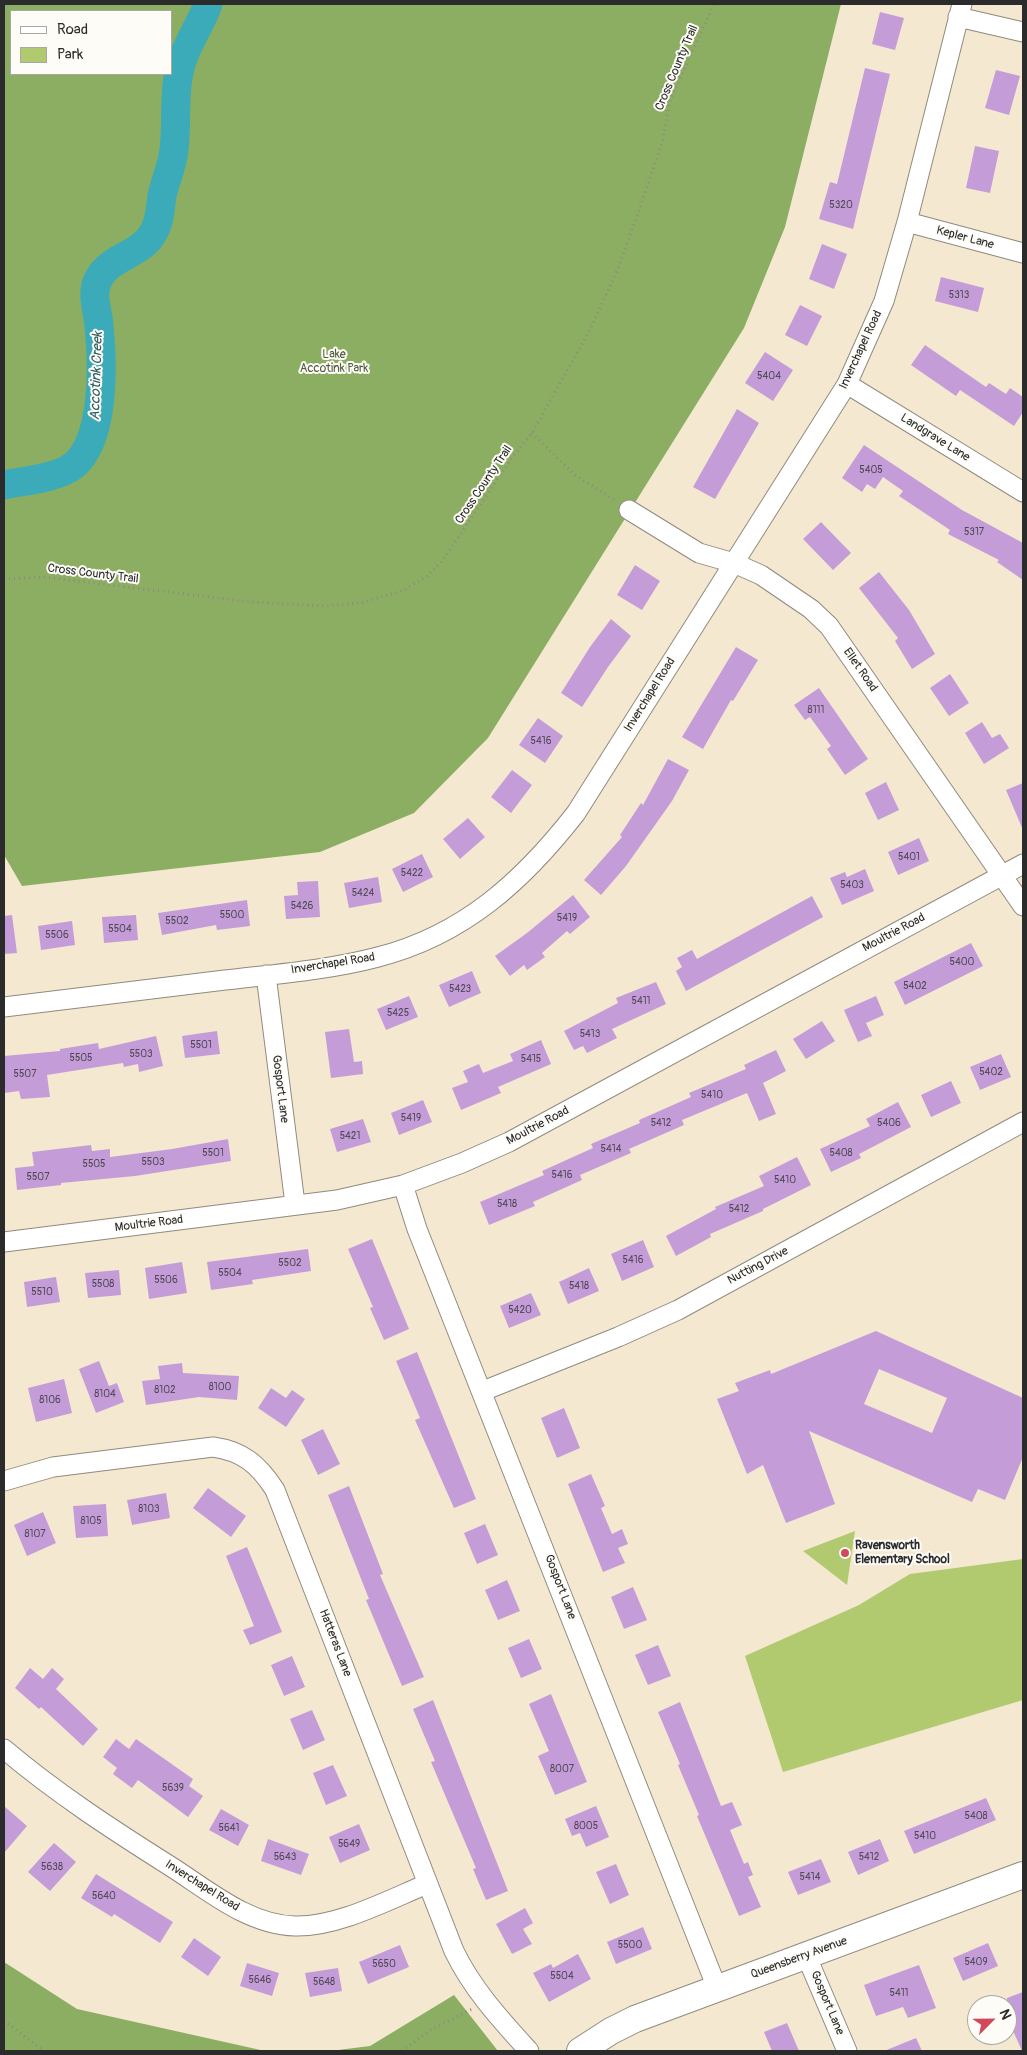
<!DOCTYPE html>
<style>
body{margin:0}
#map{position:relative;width:1027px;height:2055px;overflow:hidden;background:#f4e8d1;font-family:Pangolin,sans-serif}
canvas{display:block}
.frame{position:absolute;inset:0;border:5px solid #2b2b2b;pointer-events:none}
.legend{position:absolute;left:10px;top:10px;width:162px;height:65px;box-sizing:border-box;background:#fdfcf7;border:1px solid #a9a8a5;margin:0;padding:6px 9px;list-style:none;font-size:15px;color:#2b2b2b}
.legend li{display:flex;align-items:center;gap:10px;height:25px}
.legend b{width:25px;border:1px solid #a9a8a5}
.north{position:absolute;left:967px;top:1995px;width:50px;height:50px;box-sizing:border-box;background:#fdfcf7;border:1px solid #a9a8a5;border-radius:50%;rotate:67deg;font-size:14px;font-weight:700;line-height:20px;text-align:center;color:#2b2b2b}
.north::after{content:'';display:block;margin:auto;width:18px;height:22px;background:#d1495b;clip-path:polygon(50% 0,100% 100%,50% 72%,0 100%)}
</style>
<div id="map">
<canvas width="1027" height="2055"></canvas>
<div class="frame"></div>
<ul class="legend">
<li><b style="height:6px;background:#fff"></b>Road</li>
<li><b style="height:14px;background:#b1ca6f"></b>Park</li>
</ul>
<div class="north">N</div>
</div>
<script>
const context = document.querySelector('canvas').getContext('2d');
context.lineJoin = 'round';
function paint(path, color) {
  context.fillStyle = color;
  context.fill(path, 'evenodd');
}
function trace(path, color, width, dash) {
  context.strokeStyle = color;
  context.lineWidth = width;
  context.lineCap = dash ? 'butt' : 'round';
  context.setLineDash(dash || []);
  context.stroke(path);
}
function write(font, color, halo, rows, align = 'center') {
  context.font = font + ' Pangolin,sans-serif';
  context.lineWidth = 4;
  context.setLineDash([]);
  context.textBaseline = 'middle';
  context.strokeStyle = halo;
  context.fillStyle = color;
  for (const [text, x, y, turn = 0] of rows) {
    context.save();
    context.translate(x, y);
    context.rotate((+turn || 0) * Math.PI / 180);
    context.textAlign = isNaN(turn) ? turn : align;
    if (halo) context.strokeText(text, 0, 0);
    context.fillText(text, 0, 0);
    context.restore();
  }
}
paint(new Path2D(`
 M855 1531 847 1585 803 1551Z
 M1023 1559V1700L783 1772 745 1656 859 1605 910 1574Z`), '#b1ca6f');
paint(new Path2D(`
 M4 4H841L785 227 744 328 488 738 414 813 320 852 22 886 4 855ZM11 11H171V74H11Z
 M4 1962 77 2009 265 2051H4Z
 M454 1995 498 2051H330L370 2046Z`), '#8cae62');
trace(new Path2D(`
 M4 485C23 481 57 478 73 466 105 441 103 364 99 326 98 310 90 293 99 278 111 256 141 255 153 233 160 222 160 209 162 196 165 181 173 165 174 149 177 125 174 101 178 77 182 50 199 29 208 4`), '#3baab9', 29);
paint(new Path2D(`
 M880 12 904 18 895 50 872 44Z
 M865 68 890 74 853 229 819 219 830 182 837 184Z
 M996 70 1020 76 1009 115 985 108Z
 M975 146 999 151 990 193 966 188Z
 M822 244 847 254 834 289 809 279Z
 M941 277 984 288 978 312 935 301Z
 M800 305 822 316 807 346 785 335Z
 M925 345 986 387 989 383 1006 394 1010 388 1023 397V412L1014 426 960 390 956 396 911 365Z
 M765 352 793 370 773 401 745 383Z
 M737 409 759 423 715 499 693 487Z
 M864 445 962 510 1023 543V580L997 562 999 560 948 534 950 530 899 496 903 491 883 477 875 489 867 484 862 492 842 478Z
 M821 522 851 553 833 570 803 539Z
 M635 565 660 581 642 610 617 595Z
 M879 572 909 610 935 654 912 669 895 641 898 638 859 588Z
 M611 619 631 636 608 667 582 707 561 693 590 647Z
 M736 647 758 660 733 701 731 700 703 749 682 737Z
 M950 674 969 703 949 716 930 688Z
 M819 688 868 759 845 775 827 749 831 746 810 717 805 720 794 705Z
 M538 718 563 736 545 763 519 745Z
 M982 722 992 738 1000 734 1009 748 984 764 965 733Z
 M668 759 689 770 672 801 626 866 601 895 584 880 622 837 620 835 641 803 643 805Z
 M512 770 532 785 511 813 491 797Z
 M886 782 899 810 878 820 865 793Z
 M1023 783V830L1006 790Z
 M468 818 485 837 460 859 443 839Z
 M919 838 929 861 898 875 888 852Z
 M422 854 433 877 403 892 392 869Z
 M865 869 874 891 842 905 830 878 845 872 847 877Z
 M378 877 382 902 349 908 344 883Z
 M318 881 320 917 286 919 284 896 298 895 297 882Z
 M573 895 590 917 570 934 567 931 542 953 545 957 527 970 524 965 510 976 495 956 527 933Z
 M812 896 823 917 686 991 676 971 682 967 677 958 692 950 697 959Z
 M247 900 250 926 217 930 216 925 162 935 158 913Z
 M12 915 17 953 4 954V916Z
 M136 915 138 940 104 943 102 917Z
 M72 921 75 945 41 950 38 926Z
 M971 943 983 966 905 1005 894 982Z
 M472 971 481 993 449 1007 439 985Z
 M656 982 666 1004 612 1029 617 1038 587 1053 583 1046 574 1050 564 1031 618 1003 616 998Z
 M409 996 418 1017 386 1030 377 1009Z
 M876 996 884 1015 866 1023 872 1036 858 1042 844 1010Z
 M822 1021 835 1041 806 1059 793 1039Z
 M349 1029 354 1062 362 1061 363 1074 331 1078 325 1032Z
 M217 1031 220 1054 185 1058 182 1036Z
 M156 1036 163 1066 139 1072 138 1064 124 1067 123 1063 47 1075 50 1097 21 1099 19 1091 4 1093V1056L60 1051V1049L98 1043 99 1049Z
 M541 1040 551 1064 498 1087 501 1093 461 1110 452 1088 468 1082 463 1071 479 1064 483 1073 513 1061 510 1054Z
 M776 1050 786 1071 763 1083 776 1114 759 1121 747 1093 682 1120 684 1125 629 1149 631 1153 580 1175 582 1180 533 1202 535 1206 489 1225 480 1202 544 1175 542 1171 593 1148 591 1144 640 1123 639 1120 691 1097 689 1093 746 1069 744 1065Z
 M1001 1054 1011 1077 980 1090 970 1067Z
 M951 1081 961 1103 931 1117 921 1095Z
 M423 1100 432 1122 399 1135 391 1113Z
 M898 1102 911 1127 859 1154 861 1158 831 1172 820 1149 870 1126 866 1119Z
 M363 1119 371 1142 337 1152 330 1129Z
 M228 1139 231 1161 135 1176 61 1183V1185L17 1190 15 1168 34 1166 32 1152 91 1145 92 1151 110 1149V1157L172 1149Z
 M797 1157 811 1185 763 1209V1211L710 1234 711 1237 676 1256 666 1236 716 1209 715 1207 764 1186 759 1176Z
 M372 1239 409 1329 384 1340 370 1308 373 1307 348 1249Z
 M643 1240 654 1267 622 1281 611 1254Z
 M308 1249 311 1271 252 1280 253 1284 211 1290 207 1262Z
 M182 1262 187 1293 149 1299 145 1268Z
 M589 1268 599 1291 568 1304 559 1282Z
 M119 1270 121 1295 88 1298 85 1273Z
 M56 1277 60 1302 27 1307 24 1282Z
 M531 1293 541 1315 509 1328 500 1306Z
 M876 1331 1023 1398V1457L1005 1500 978 1489 972 1502 809 1431 835 1504 786 1523 763 1465 747 1474 717 1399 739 1391 735 1383 770 1370 771 1374ZM879 1369 947 1398 932 1433 864 1404Z
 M417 1352 476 1499 454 1508 415 1420 420 1418 396 1361Z
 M99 1361 109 1386 117 1383 124 1402 96 1413 79 1369Z
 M182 1363 183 1373 239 1376 237 1400 199 1397 146 1405 142 1381 160 1379 158 1366Z
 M64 1379 72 1413 36 1422 28 1388Z
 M271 1388 286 1398 292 1390 305 1399 286 1427 258 1408Z
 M564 1408 580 1448 557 1458 541 1418Z
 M323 1429 340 1464 318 1475 301 1440Z
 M591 1474 605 1506 601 1508 612 1534 622 1529 628 1544 618 1548 625 1563 603 1572 568 1484Z
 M349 1486 383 1574 380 1575 424 1677 402 1686 366 1600 369 1599 328 1495Z
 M208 1488 246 1516 231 1537 193 1508Z
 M166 1493 170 1518 132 1525 127 1500Z
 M106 1504 108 1536 76 1538 73 1506Z
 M43 1512 56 1543 27 1556 14 1525Z
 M485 1524 498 1555 477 1564 464 1533Z
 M247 1547 282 1632 250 1645 243 1630 254 1626 226 1556Z
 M507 1580 520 1611 498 1620 485 1590Z
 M633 1587 647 1620 624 1629 611 1597Z
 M529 1639 542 1669 521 1678 508 1648Z
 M658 1645 671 1676 648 1685 635 1655Z
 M292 1656 305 1687 284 1696 271 1665Z
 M30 1668 43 1679 52 1668 64 1679 56 1689 98 1729 83 1746 41 1707 39 1709 15 1688Z
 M551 1694 587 1782 555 1795 538 1756 549 1751 529 1704Z
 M433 1700 508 1891 486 1900 473 1869 476 1868 431 1762 435 1761 413 1709Z
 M680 1702 721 1806 732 1802 742 1825 730 1830 744 1864 748 1862 753 1875 748 1877 761 1907 739 1916 697 1816 699 1815 678 1765 680 1764 658 1712Z
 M312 1710 325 1740 303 1750 290 1719Z
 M116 1739 129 1749 136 1739 193 1779 189 1786 203 1796 188 1817 138 1780 132 1788 113 1774 117 1768 103 1757Z
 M333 1765 347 1796 326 1805 313 1773Z
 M986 1798 996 1820 914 1854 904 1831Z
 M4 1806 27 1826 4 1853Z
 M596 1806 609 1837 586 1847 580 1833 572 1836 565 1819Z
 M221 1809 249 1825 238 1846 209 1830Z
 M359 1824 370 1850 340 1863 329 1837Z
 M268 1839 309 1854 301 1875 261 1861Z
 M880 1839 889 1861 858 1875 848 1852Z
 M54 1843 76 1862 50 1891 28 1872Z
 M821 1859 831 1882 798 1895 788 1872Z
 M616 1864 629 1895 610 1904 596 1872Z
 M96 1874 173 1922 160 1943 114 1914 112 1917 81 1898Z
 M525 1908 533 1923 523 1929 532 1944 512 1954 496 1924Z
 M643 1927 652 1949 616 1964 607 1942Z
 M194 1938 221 1957 208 1976 181 1957Z
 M988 1943 998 1966 963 1981 953 1958Z
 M400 1945 409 1967 368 1984 359 1962Z
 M578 1954 591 1979 549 2002 533 1973 551 1964 553 1968Z
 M247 1963 279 1973 272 1996 240 1986Z
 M919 1965 936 2008 908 2018 903 2007 876 2016 864 1985Z
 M338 1968 342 1991 310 1997 305 1973Z
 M1023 1992V2051H1022L1007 2017V1998Z
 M787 2023 799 2051H772L764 2032Z
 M916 2038 922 2051H884Z`), '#c49dd8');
const street = new Path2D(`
 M958 17 1023 32
 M907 222 1023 253
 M847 384 1023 492
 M629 510 699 553 734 563 761 575 811 609 829 626 1023 906
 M266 975 295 1204
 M4 1007C78 998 151 989 225 980 276 974 329 970 378 957 464 935 523 881 576 813L847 384 884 301 907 222 962 4
 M403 1185 417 1229 717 1988
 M4 1242 337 1200 403 1185 462 1163 509 1142 1023 864
 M483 1391 618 1337 678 1310 1023 1122
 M4 1481 53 1467 213 1447C243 1451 259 1465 275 1490L454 1951C473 1990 500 2019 529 2051
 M4 1749C56 1793 113 1830 170 1866 208 1890 248 1925 295 1926 338 1927 388 1900 427 1884
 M806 1955 847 2051`);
const secondary = new Path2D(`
 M580 2051 611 2031 635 2019 1023 1875`);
trace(street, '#908a7e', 21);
trace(secondary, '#908a7e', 28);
trace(new Path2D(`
 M532 433 575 475 616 501
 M4 579 44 577 251 602 325 606 360 603 402 591 427 576 443 560 514 455 532 433 590 330 617 271 639 211 662 143 670 100 714 4
 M4 2021 44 2051
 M402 2051 432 2029 472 2009`), '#908a7e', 3, [1, 4]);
trace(street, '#fff', 19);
trace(secondary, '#fff', 26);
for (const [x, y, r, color] of [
 [845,1553,5,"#d1495b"]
]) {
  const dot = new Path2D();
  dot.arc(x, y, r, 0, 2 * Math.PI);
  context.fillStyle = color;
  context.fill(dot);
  trace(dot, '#fdfcf7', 2);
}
write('10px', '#514856', null, [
 ["5320",841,205],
 ["5313",959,295],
 ["5404",769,376],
 ["5405",871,470],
 ["5317",974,532],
 ["8111",816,710],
 ["5416",541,741],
 ["5401",909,857],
 ["5422",412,873],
 ["5403",852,885],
 ["5424",363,893],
 ["5426",302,906],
 ["5500",232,915],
 ["5419",567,918],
 ["5502",177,921],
 ["5504",120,929],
 ["5506",57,935],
 ["5400",962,962],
 ["5402",915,986],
 ["5423",460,989],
 ["5411",641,1001],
 ["5425",398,1013],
 ["5413",590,1034],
 ["5501",201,1045],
 ["5503",141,1054],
 ["5505",81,1058],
 ["5415",531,1059],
 ["5402",991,1072],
 ["5507",25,1074],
 ["5410",712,1095],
 ["5419",411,1118],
 ["5412",661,1123],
 ["5406",889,1123],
 ["5421",350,1136],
 ["5414",611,1149],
 ["5501",213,1153],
 ["5408",841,1153],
 ["5503",153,1162],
 ["5505",94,1164],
 ["5416",562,1175],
 ["5507",38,1177],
 ["5410",785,1180],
 ["5418",507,1204],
 ["5412",739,1209],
 ["5416",633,1260],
 ["5502",290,1263],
 ["5504",230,1273],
 ["5506",166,1280],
 ["5508",103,1284],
 ["5418",579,1286],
 ["5510",42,1292],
 ["5420",520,1310],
 ["8100",220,1387],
 ["8102",165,1390],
 ["8104",105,1394],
 ["8106",50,1400],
 ["8103",149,1509],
 ["8105",91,1521],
 ["8107",35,1534],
 ["8007",562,1769],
 ["5639",173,1788],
 ["5408",976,1816],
 ["8005",586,1826],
 ["5641",229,1828],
 ["5410",925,1836],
 ["5649",349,1844],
 ["5643",285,1857],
 ["5412",869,1857],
 ["5638",52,1867],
 ["5414",810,1877],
 ["5640",104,1896],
 ["5500",630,1945],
 ["5409",976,1962],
 ["5650",384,1964],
 ["5504",562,1976],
 ["5646",260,1980],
 ["5648",324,1982],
 ["5411",899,1993]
]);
write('12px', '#2b2b2b', '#fdfcf7', [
 ["Cross County Trail",677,68,-67],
 ["Kepler Lane",965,238,15],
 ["Inverchapel Road",861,350,-65],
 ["Landgrave Lane",935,438,32],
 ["Cross County Trail",484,485,-56],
 ["Cross County Trail",93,574,7],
 ["Ellet Road",860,670,55],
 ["Inverchapel Road",650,695,-58],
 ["Moultrie Road",894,933,-28],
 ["Inverchapel Road",333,964,-9],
 ["Gosport Lane",280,1089,83],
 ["Moultrie Road",538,1126,-28],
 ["Moultrie Road",149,1224,-7],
 ["Nutting Drive",758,1266,-28],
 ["Gosport Lane",560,1587,69],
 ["Hatteras Lane",335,1643,69],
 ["Inverchapel Road",202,1886,32],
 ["Queensberry Avenue",799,1958,-20],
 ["Gosport Lane",827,2003,67]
]);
write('12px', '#535b3f', '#fdfcf7', [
 ["Lake",334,355],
 ["Accotink Park",334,369]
]);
write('bold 12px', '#2b2b2b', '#fdfcf7', [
 ["Ravensworth",855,1546],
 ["Elementary School",855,1560]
], 'left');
write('italic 14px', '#315e64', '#fdfcf7', [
 ["Accotink Creek",97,376,-88]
]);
</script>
